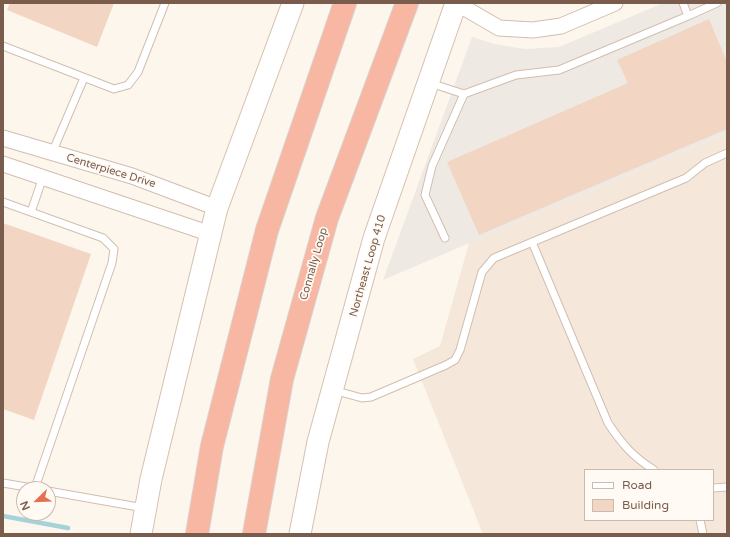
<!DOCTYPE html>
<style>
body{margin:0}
#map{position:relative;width:730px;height:537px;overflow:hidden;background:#fdf6ec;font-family:"Varela Round",sans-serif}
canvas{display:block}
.frame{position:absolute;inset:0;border:4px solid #7a5c4d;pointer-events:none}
.legend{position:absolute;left:584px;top:469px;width:130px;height:52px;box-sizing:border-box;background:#fffaf3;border:1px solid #cabbb1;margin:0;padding:5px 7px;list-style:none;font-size:12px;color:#7a5c4d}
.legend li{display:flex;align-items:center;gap:8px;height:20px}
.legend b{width:20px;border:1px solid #cabbb1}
.north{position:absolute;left:16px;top:481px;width:40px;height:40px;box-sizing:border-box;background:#fffaf3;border:1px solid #cabbb1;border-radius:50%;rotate:247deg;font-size:11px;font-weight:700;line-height:16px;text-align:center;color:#7a5c4d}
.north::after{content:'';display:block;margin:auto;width:14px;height:18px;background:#e76f51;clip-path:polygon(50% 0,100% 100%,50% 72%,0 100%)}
</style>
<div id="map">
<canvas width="730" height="537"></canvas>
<div class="frame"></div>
<ul class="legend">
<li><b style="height:5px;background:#fff"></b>Road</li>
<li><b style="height:11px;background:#f3d5c3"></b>Building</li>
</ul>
<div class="north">N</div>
</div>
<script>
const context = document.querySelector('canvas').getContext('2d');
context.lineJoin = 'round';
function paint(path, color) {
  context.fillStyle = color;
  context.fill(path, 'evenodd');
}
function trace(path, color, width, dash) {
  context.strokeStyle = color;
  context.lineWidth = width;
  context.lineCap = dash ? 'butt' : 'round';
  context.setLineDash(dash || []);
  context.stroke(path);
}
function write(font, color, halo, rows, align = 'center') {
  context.font = font + ' "Varela Round",sans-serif';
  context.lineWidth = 3.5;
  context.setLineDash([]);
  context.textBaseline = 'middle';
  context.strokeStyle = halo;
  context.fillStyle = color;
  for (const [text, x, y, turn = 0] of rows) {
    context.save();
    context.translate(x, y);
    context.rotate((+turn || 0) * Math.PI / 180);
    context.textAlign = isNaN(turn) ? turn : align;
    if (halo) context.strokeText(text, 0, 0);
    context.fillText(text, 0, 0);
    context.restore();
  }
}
paint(new Path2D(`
 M727 133V534H483L413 359 440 346 469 243ZM585 470H713V520H585Z`), '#f5e8da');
paint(new Path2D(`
 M663 3H727V133L383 280 472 37 494 44 525 49 559 47Z`), '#efe9e4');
trace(new Path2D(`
 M3 516 68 528`), '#a5d3da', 4.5);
paint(new Path2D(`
 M10 3H114L97 47 7 10Z
 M709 19 727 62V129L479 235 447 162 628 83 617 60Z
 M3 223 91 254 34 420 3 409Z`), '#f3d5c3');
const service = new Path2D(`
 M688 16 717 3
 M3 46 114 89 128 85 138 72 165 3
 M430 83 464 94 516 75 559 70 688 16 683 3
 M52 153 84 78
 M3 202 103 238 114 249 112 263 35 488
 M31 212 43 177
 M445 238 425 195 432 166 464 94
 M532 242 608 423C622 444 632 456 654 470
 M333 390 362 398 371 397 446 365 455 360 460 350 482 272 494 258 686 178 705 163 727 153
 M3 483 38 489
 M713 488 727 487
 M48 491 144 508
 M700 520 703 534`);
const minor = new Path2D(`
 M456 3 499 28 533 30 561 26 615 3
 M3 138 132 176 217 208
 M3 164 211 234`);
const secondary = new Path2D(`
 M141 534 151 479 217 208 293 3
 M300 534 318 442 374 238 456 3`);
const motorway = new Path2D(`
 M197 534 212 446 267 230 345 3
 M254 534 282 379 327 218 407 3`);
trace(service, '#d1beb0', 9);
trace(minor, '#d1beb0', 17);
trace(secondary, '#d6c0b0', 23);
trace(motorway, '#dad1cd', 24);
trace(service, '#fff', 7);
trace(minor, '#fff', 15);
trace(secondary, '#fff', 21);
trace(motorway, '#f7b7a3', 22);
write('11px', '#7a5c4d', '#fffaf3', [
 ["Centerpiece Drive",111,171,17],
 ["Connally Loop",314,264,-74],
 ["Northeast Loop 410",368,266,-74]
]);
</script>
